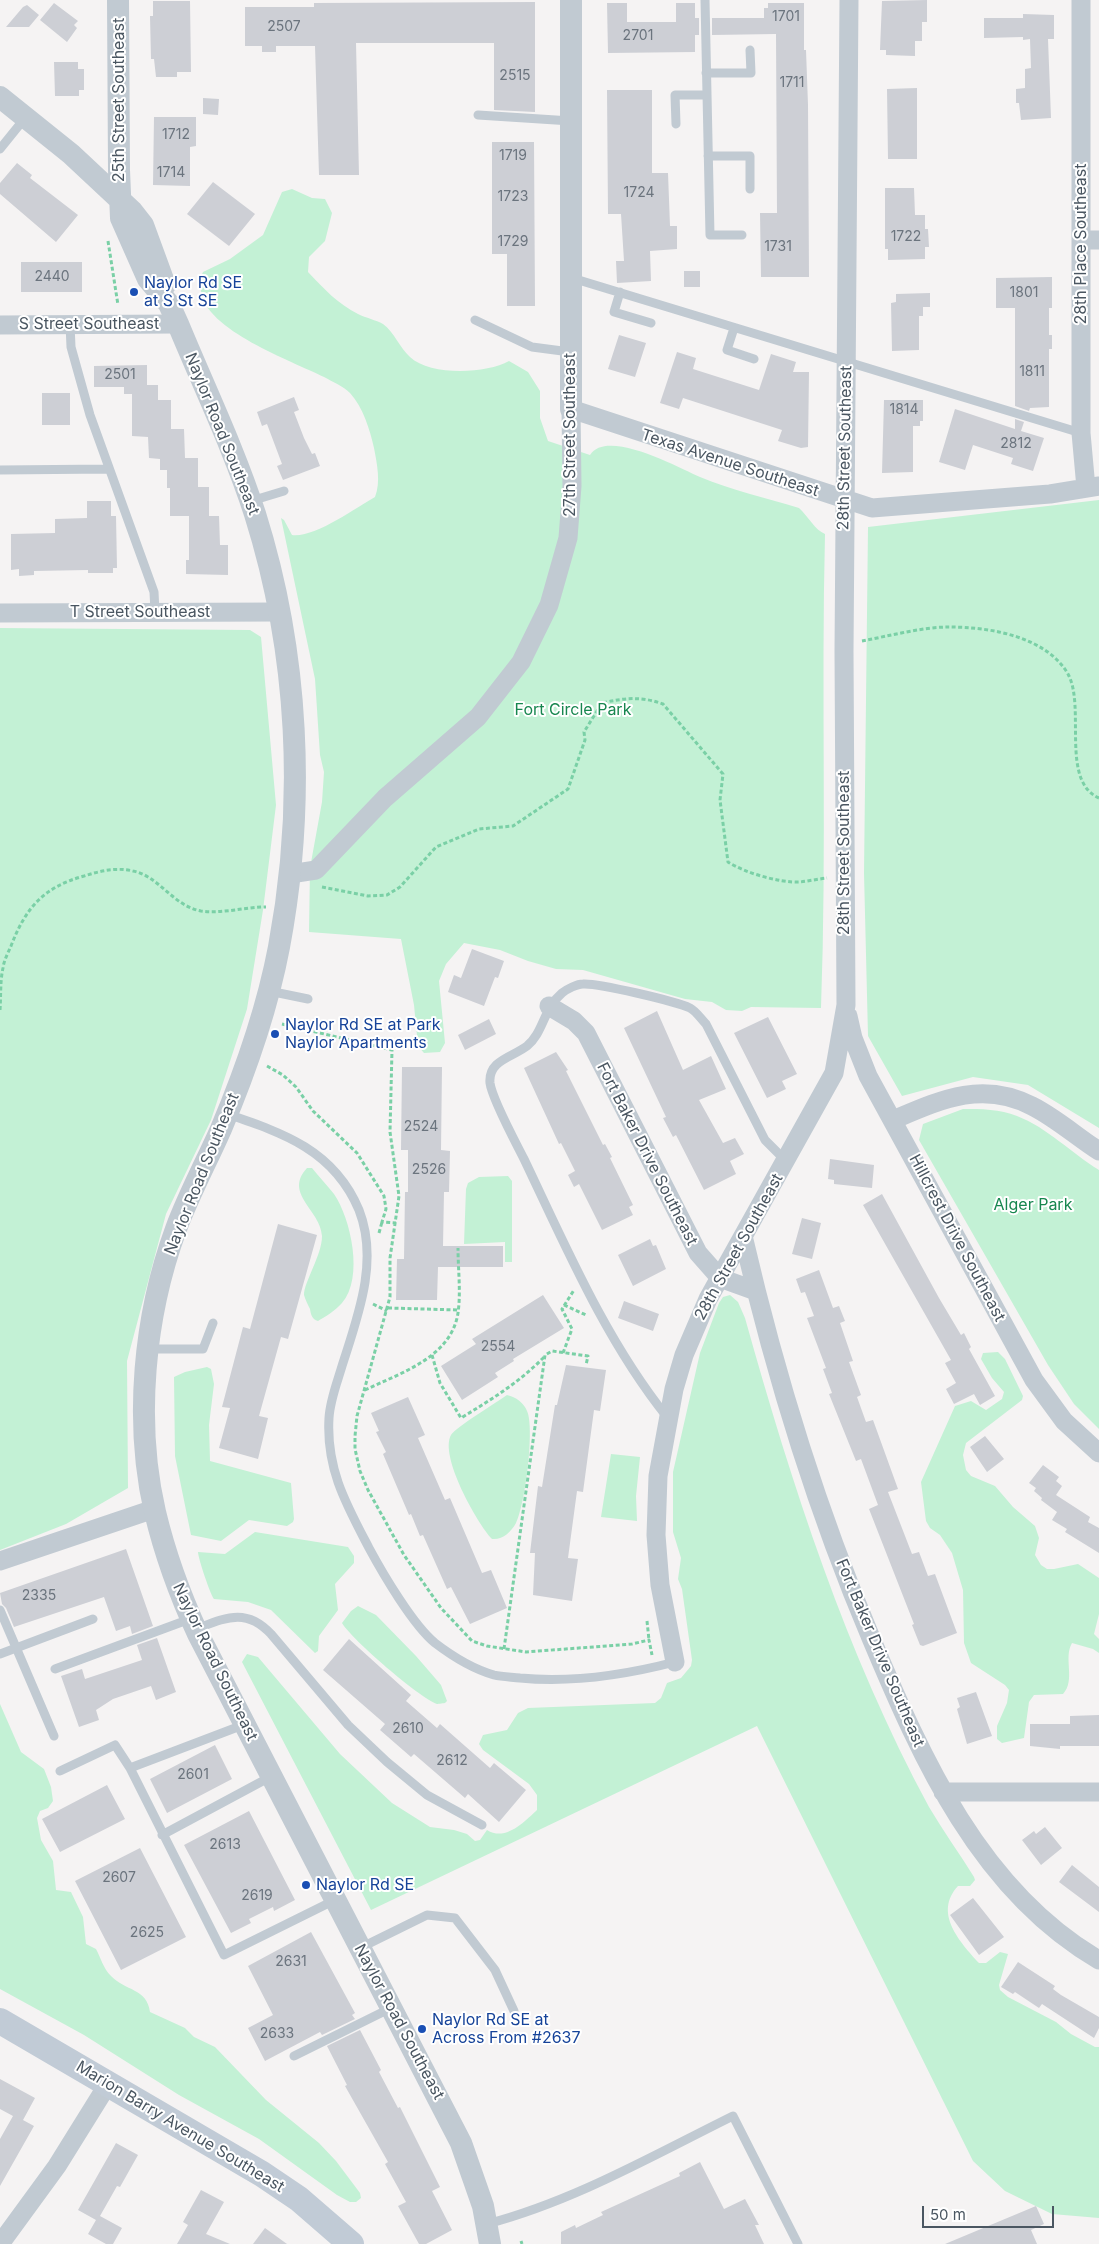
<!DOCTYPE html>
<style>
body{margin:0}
#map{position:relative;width:1099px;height:2244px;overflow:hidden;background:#f5f3f3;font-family:Inter,sans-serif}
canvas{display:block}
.scale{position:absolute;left:922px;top:2206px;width:132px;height:22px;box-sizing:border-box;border:2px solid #4a5661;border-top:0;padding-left:6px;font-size:15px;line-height:18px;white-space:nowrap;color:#4a5661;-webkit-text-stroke:4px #fff;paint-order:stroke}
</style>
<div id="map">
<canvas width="1099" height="2244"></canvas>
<div class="scale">50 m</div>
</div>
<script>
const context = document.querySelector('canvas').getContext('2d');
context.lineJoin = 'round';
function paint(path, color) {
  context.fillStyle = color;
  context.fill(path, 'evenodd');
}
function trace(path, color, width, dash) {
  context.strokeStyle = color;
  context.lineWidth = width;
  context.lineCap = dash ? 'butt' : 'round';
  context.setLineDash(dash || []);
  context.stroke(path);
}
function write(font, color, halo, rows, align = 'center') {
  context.font = font + ' Inter,sans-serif';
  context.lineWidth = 4;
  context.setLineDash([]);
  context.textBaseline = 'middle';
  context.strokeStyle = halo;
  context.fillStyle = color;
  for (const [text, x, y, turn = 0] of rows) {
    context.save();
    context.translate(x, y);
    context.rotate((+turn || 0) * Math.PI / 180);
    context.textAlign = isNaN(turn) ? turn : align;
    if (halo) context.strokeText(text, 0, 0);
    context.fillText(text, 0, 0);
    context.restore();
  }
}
paint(new Path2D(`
 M292 189 312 198 325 199 332 213 325 241 309 257 308 272C324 289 338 304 358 314 366 318 376 320 383 324 394 332 400 348 410 357 430 376 486 374 509 361L528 372 540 391V418L548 441 590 455C607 428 679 468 700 477 732 490 766 498 799 508 808 516 815 530 825 534 821 692 827 850 821 1008L751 1007 742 1011 726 1010 712 1002 685 999 583 970 556 969 528 961 500 950 464 943 446 964 439 981 445 1043 440 1052 424 1053 418 1046 414 1005 401 939 309 932 310 868 322 802 324 772 320 755 315 679 281 518 284 520 292 535C315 538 355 508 375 497 381 482 377 464 374 448 370 430 363 407 350 393 343 386 333 382 324 377 292 361 205 330 201 291 200 284 200 278 203 272L230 259 263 235 282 192Z
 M1099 500V1128L1028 1085 973 1077 902 1096 868 1036 864 873 868 527Z
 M0 628 250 630 261 637 276 805 263 910 247 1009 211 1120 166 1214 127 1361 128 1488 66 1524 0 1550Z
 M963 1109C981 1109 1000 1109 1017 1116 1048 1128 1071 1153 1099 1170V1429L1074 1404 1048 1365 919 1140 923 1124Z
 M307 1168H312C319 1177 327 1185 334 1194 351 1219 364 1278 342 1303 336 1310 325 1317 318 1321 312 1319 311 1315 310 1309 308 1305 305 1299 304 1295 304 1282 322 1255 322 1236 321 1210 283 1194 307 1168Z
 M508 1176 512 1181V1262H505V1242L464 1244 466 1189 468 1183 479 1177Z
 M730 1295 738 1302 745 1318C792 1486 846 1653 929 1807 943 1831 960 1854 974 1877L975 1880 970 1886H958C933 1913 960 1942 979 1963H986L1000 1952 1008 1954 999 1985 1000 1990 1008 1997 1056 2022 1071 2034 1095 2047H1099V2218L1052 2214 1005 2191 973 2161 757 1726 371 1910 242 1662 247 1654 258 1657 340 1754 392 1803 430 1827 454 1830 467 1834 475 1841 480 1840 487 1830C506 1842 525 1821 537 1810V1795L529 1784 483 1750 479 1744 483 1735 507 1730 518 1713 528 1708 655 1703 661 1698 667 1683 681 1678 691 1666 692 1660 682 1589 678 1579 681 1558 673 1532V1472L700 1353 719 1303 723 1297Z
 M998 1352 1005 1359 1023 1396 1022 1400 966 1443 963 1455 966 1470 971 1476 995 1486 1013 1507 1035 1526 1039 1538 1035 1555 1041 1565 1047 1569H1054L1078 1564 1099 1578V1614L1094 1634 1099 1639V1653L1093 1649 1072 1643C1063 1658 1076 1680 1063 1694L1034 1695 1029 1702 1024 1738 1002 1743 997 1739V1726L1007 1703 1009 1690 1005 1685 971 1663 964 1643 963 1590 952 1553 940 1535 930 1528 926 1521 921 1482 955 1406 971 1401 986 1410 1002 1399 1004 1392 992 1378 981 1359 983 1353Z
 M207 1367 211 1369 214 1384 209 1425 210 1461 291 1483 294 1519 293 1522 287 1526 249 1520 221 1541 191 1535 175 1456 174 1377 185 1372Z
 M507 1395C516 1397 524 1403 527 1411 535 1428 525 1506 516 1523 511 1532 503 1540 492 1539 477 1523 439 1456 451 1435 455 1428 497 1402 507 1395Z
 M611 1454 640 1457 636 1496 637 1521 601 1517Z
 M255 1532 348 1547 354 1556V1563L335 1584 338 1610 319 1636 318 1651 315 1653 271 1610 248 1602 214 1599C211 1596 198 1558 198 1552L225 1554Z
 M358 1606 376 1615 416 1656 441 1685 447 1701 445 1703C445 1703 438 1704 437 1704 420 1698 352 1640 342 1623L351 1611Z
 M0 1704 21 1752 44 1769 51 1787 53 1801 48 1808 40 1811 37 1818 41 1840 53 1861 56 1890 71 1892 83 1917 86 1944 96 1949C101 1958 103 1968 111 1976 125 1991 147 1988 150 2012L185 2028 194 2037 215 2047 266 2100 319 2143 336 2161 360 2193 361 2198 356 2202H350L337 2195 259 2139 179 2095 84 2035 0 1989Z`), '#c3f1d5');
paint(new Path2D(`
 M927 0V22H922V41H915V56L886 55V50H880L882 1Z
 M153 1H190L191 72H177V77H156L154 59H151L150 16H153Z
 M535 2V112L494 110V43H356L359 175H319L315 46H276V52H262V46H245V7H314V3Z
 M54 3 78 21 74 25 77 28 67 42 40 20Z
 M607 3H627V22H676V3H695V18H699V35H695V52L608 53Z
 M768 3H804V50H806L808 105 809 277H761L760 213H777L776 34 712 35V18H764V8H768Z
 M27 5 39 15 29 27H6L23 7Z
 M1023 14 1054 15V39H1048L1051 118 1021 120 1019 103H1016V89L1025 88V69L1031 68 1030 39 1023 40V37L984 38V18H1023Z
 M54 62H78V69H84V90H79V96H55Z
 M917 88V159H888L887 89Z
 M607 90H652V173H668L670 226H677V249L650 251 651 281 617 283 616 261H624L621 214H608Z
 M203 98 219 99 218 115 203 114Z
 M154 117H196V146L190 147V186L153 185Z
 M492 142H534L535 306H507V254H492Z
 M17 163 32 175 30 178 78 215 56 242 0 194V183Z
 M213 182 255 214 229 246 187 214Z
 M885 188H914L915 215H925V229H928L929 247H925V259L888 260V249H885Z
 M21 262H82V292H21Z
 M684 271H700V287H684Z
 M1052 277V308H1049V335H1052V349H1049V407L1030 408 1029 411 1015 406V308H996V278Z
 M930 293V307H923V316H919V350L892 351 891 303 896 302V294Z
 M619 335 646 343 635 377 608 369Z
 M677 352 696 358 693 369 759 390 771 354 796 362 793 372H809L808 447 801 448 778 441 782 430 683 398 679 409 660 403Z
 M147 365V385H158V400H171V429H184L185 458H198V487H209V516H219L220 545H228V575L186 574V560H189V516H170V488H167V470H160V459L149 458 148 437 132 436V394H124V387H94V366Z
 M42 393H70V425H42Z
 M294 397 299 410 294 412 304 438 312 454 315 453 320 466 283 480 277 466 282 464 267 424 262 426 257 412Z
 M884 400H923V421H920V426H913V472L882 473Z
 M955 409 1015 429V419L1024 422 1021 431 1044 438 1033 471 1011 464 1013 458 973 445 965 470 939 462Z
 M87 501H111V516H116L117 568H113V573H88V570L34 571V575L19 576V569L11 570V534L55 533V519L87 518Z
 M472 949 504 961 498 978 495 977 484 1006 448 992 454 975 461 978Z
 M657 1011 683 1070 711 1056 726 1089 699 1100 723 1143 735 1138 744 1154 730 1161 736 1174 704 1190 676 1135 673 1137 663 1118 666 1117 624 1028Z
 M768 1017 797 1074 782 1081 786 1089 767 1098 734 1033Z
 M489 1019 496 1034 465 1050 458 1035Z
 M556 1052 568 1070 566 1071 603 1145 605 1144 612 1157 610 1158 633 1205 629 1207 633 1215 602 1230 579 1184 574 1187 568 1175 575 1171 561 1143 559 1144 524 1068Z
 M402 1067H442L441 1150 450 1151 449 1192H444L443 1246H503V1267H438L437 1300H396L397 1259H404L405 1192H408V1150H401Z
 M830 1159 874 1165 872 1188 834 1184V1180L828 1179Z
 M882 1194 939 1298 961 1335 964 1333 971 1347 969 1349 995 1396 980 1405 974 1394 954 1404 946 1389 956 1383 945 1363 951 1360 863 1205Z
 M802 1218 821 1223 812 1259 792 1254Z
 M278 1224 317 1235 288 1339 281 1337 259 1416 268 1418 258 1459 219 1448 230 1408 222 1407 243 1327 250 1329Z
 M650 1239 653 1246 656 1245 666 1269 633 1286 618 1255Z
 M819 1270 833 1308 839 1306 845 1321 840 1323 853 1361 849 1362 861 1395 857 1397 866 1422 873 1420 898 1489 888 1492 912 1554 919 1552 928 1576 935 1574 957 1633 923 1646 920 1645 912 1625 914 1624 869 1509 878 1505 861 1459 856 1461 829 1394 832 1393 823 1369 826 1368 807 1318 814 1316 805 1292 801 1293 796 1279Z
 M543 1295 564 1328 513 1359 514 1361 495 1373 498 1377 462 1400 441 1366 476 1344 472 1339Z
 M624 1301 659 1314 653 1331 618 1318Z
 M566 1365 606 1370 600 1411 594 1410 583 1492 577 1491 568 1558 578 1559 572 1601 533 1595 535 1553H530L538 1486 542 1487 555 1405H557Z
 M408 1397 425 1435 418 1438 445 1500 450 1498 482 1573 491 1570 507 1608 470 1624 451 1587 447 1589 423 1535 420 1536 411 1514 409 1515 383 1454 386 1452 376 1432 379 1431 371 1413Z
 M985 1436 1004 1459 987 1472 970 1447Z
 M1043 1465 1059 1477 1056 1481 1062 1486 1056 1495 1090 1517 1088 1522 1099 1528V1553L1065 1532 1067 1529 1052 1520 1057 1512 1041 1500 1042 1498 1034 1491 1036 1488 1029 1483Z
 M126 1549 153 1626 132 1634 130 1626 116 1631 104 1597 14 1627 6 1608 2 1604 0 1593Z
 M157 1638 176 1692 156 1700 151 1686 113 1699 96 1710 99 1720 79 1727 61 1676 82 1669 85 1679 142 1660 137 1645Z
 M349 1639 411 1695 406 1701 437 1728 440 1724 490 1768 494 1763 526 1790 499 1822 468 1794 465 1798 414 1754 411 1757 380 1730 385 1724 323 1670Z
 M976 1692 992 1736 967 1744 957 1709 960 1707 957 1698Z
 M1099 1715V1746H1060V1749L1030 1746V1724H1070V1716Z
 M215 1745 232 1779 167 1813 150 1779Z
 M107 1785 125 1819 60 1852 42 1819Z
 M249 1811 295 1900 274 1911 273 1907 249 1919 251 1923 231 1933 184 1845Z
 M1045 1827 1062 1848 1041 1865 1022 1840 1034 1831 1036 1834Z
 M140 1848 186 1937 121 1970 75 1881Z
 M1072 1865 1099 1887V1912L1059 1882Z
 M973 1898 1004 1937 979 1955 950 1915Z
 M311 1932 355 2013 352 2015 355 2019 322 2035 320 2032 265 2061 248 2028 273 2015 248 1966Z
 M1018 1962 1055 1986 1053 1989 1061 1995 1099 2017V2028L1094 2038 1042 2004 1039 2008 1015 1992 1013 1994 1001 1987Z
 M360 2030 381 2070 379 2072 398 2108 400 2107 440 2187 432 2191 452 2230 426 2244H419L398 2206 406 2202 385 2164 388 2162 345 2086 347 2085 327 2046Z
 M0 2079 35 2098 23 2120 34 2126 0 2186V2139L13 2116 0 2109Z
 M116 2143 138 2155 120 2187 117 2186 100 2216 122 2228 113 2244H106L88 2234 96 2220 78 2210Z
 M700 2162 724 2209 745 2199 759 2225H755L764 2244H561V2232L575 2225 576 2228 603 2215 601 2212 680 2176 679 2173Z
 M201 2190 224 2202 206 2234 230 2244H177L188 2225 183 2222Z
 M1036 2206 1044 2224 1031 2230 1037 2244H945Z
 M265 2228 287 2244H253Z`), '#cdcfd5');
trace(new Path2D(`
 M108 241 118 305
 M862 641C889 636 922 627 949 627 989 627 1046 636 1068 674 1086 707 1060 781 1099 798
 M322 887 368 896 387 895 400 887 436 847 479 829 513 826 568 789 585 740 584 732 602 703C624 698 641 696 663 704L723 774 720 800 728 862C745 873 780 883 800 882 809 881 818 879 827 878
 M0 1010C1 996 0 981 3 968 4 960 8 953 11 946 26 907 44 887 84 876 100 871 116 867 133 871 159 876 173 906 201 911 222 914 245 907 266 907
 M282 1024 392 1050 390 1132 399 1196 390 1258V1297L357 1416 355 1436V1449L360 1471 368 1490 404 1555 441 1608 472 1641 487 1646 526 1652 632 1644 649 1640 652 1655
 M267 1066 283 1075 296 1087 313 1111 357 1153 384 1196 386 1209 382 1222 396 1223
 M379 1233 382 1222
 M373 1304 387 1311
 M564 1305 586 1315
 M388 1308 458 1310
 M563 1353 572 1329 562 1309 574 1290
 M432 1355 440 1383 461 1418C492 1399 520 1382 545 1356
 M365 1390C400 1373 451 1358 458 1313 461 1292 458 1269 458 1248
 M647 1621 649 1640
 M504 1649 545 1355 552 1351 588 1356 586 1365
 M521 2241 522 2244`), '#7ad0a6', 3, [4, 2.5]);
trace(new Path2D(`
 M705 0 710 235H742
 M706 73H751L750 50
 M478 115 571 121
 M676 124 675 95H706
 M0 149 25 118
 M708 156H750V189
 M572 278 1081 433
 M620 292 614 312 651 323
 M475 320 532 347 570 352
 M70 324 71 347 90 415 154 592 155 612
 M734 328 727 350 754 359
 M0 470 109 469
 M251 501 284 491
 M269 991 308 999
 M227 1114C283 1133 334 1150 359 1210 379 1261 358 1316 342 1366 337 1383 330 1400 329 1418 326 1469 346 1504 369 1548 383 1574 413 1625 435 1643 452 1656 473 1669 494 1675 502 1677 512 1677 520 1678 572 1683 625 1675 675 1662
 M148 1349H203L213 1323
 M667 1417C606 1341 566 1247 524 1159 516 1143 492 1099 490 1083 488 1060 513 1057 527 1046 544 1032 543 1009 562 993 567 989 577 984 583 984 598 983 675 1001 690 1008 696 1011 701 1019 706 1024L765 1140 786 1161
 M0 1610 54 1736
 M196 1629C225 1618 246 1607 271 1634L348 1725 387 1762 427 1795 482 1825
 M0 1654 93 1619
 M55 1669 190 1619
 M243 1725 130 1768 224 1955 335 1900
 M60 1771 115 1745 130 1768
 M162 1835 272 1776
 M360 1948 427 1915 455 1918 495 1970 514 2011
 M294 2056 391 2008
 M487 2224C574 2201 652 2156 733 2116L798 2244`), '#c1cad2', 9);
trace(new Path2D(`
 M1081 0V433L1086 488
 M1081 240H1099
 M0 325 178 324
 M0 613 280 612
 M290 874 316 870 385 798 478 717 521 662 549 605 568 538 572 486 571 409 872 508 1050 494 1099 486
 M549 1006 574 1021 586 1033 698 1253 720 1278 756 1291
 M848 1016 853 1038 868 1076 1034 1380 1064 1421 1099 1453
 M893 1120C940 1100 982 1080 1032 1106 1056 1118 1077 1137 1099 1151
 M743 1236C775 1374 816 1508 871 1638 922 1759 980 1891 1099 1960
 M0 1561 154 1509
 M675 1662 660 1585 656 1535 658 1476 674 1389 684 1355 708 1299 834 1073 846 1005 844 651 849 0
 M943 1792H1099
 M0 2244 57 2166 108 2084`), '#c1cad2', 19);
trace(new Path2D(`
 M118 0 119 170 121 218 148 279 169 304 178 324C204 387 234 449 255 514 299 654 306 803 279 947 267 1010 246 1070 221 1129 206 1163 189 1194 176 1229 144 1316 134 1421 155 1512 165 1554 180 1595 198 1634L461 2143 483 2206 490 2244
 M571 0V409
 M0 97 71 154 132 211 143 225 165 285`), '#c1cad2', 22);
trace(new Path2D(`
 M0 2021 262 2174 299 2199 351 2244`), '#c1cbd6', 26);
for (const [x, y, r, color] of [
 [134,292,5,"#1a4fb4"],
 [275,1034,5,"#1a4fb4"],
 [306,1885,5,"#1a4fb4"],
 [422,2029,5,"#1a4fb4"]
]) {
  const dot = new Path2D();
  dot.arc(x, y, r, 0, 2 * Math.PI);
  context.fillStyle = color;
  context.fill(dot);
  trace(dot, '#fff', 2);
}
write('14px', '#6b747e', null, [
 ["1701",786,17],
 ["2507",284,27],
 ["2701",638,36],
 ["2515",515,76],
 ["1711",792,83],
 ["1712",176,135],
 ["1719",513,156],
 ["1714",171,173],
 ["1724",639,193],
 ["1723",513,197],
 ["1722",906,237],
 ["1729",513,242],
 ["1731",778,247],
 ["2440",52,277],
 ["1801",1024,293],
 ["1811",1032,372],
 ["2501",120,375],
 ["1814",904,410],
 ["2812",1016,444],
 ["2524",421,1127],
 ["2526",429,1170],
 ["2554",498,1347],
 ["2335",39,1596],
 ["2610",408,1729],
 ["2612",452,1761],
 ["2601",193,1775],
 ["2613",225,1845],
 ["2607",119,1878],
 ["2619",257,1896],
 ["2625",147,1933],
 ["2631",291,1962],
 ["2633",277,2034]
]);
write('16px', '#4a5661', '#fff', [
 ["25th Street Southeast",119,100,-90],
 ["28th Place Southeast",1081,244,-90],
 ["S Street Southeast",89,324],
 ["Naylor Road Southeast",222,434,68],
 ["27th Street Southeast",570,435,-90],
 ["28th Street Southeast",845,448,-89],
 ["Texas Avenue Southeast",730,463,18],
 ["T Street Southeast",140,612],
 ["28th Street Southeast",844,853,-90],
 ["Fort Baker Drive Southeast",647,1154,63],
 ["Naylor Road Southeast",202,1174,-68],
 ["Hillcrest Drive Southeast",957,1238,62],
 ["28th Street Southeast",739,1247,-61],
 ["Fort Baker Drive Southeast",880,1653,67],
 ["Naylor Road Southeast",215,1662,64],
 ["Naylor Road Southeast",399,2022,62],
 ["Marion Barry Avenue Southeast",180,2127,31]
]);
write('16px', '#164399', '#fff', [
 ["Naylor Rd SE",144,283],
 ["at S St SE",144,301],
 ["Naylor Rd SE at Park",285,1025],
 ["Naylor Apartments",285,1043],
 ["Naylor Rd SE",316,1885],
 ["Naylor Rd SE at",432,2020],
 ["Across From #2637",432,2038]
], 'left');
write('16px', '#17864f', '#fff', [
 ["Fort Circle Park",573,710],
 ["Alger Park",1033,1205]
]);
</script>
